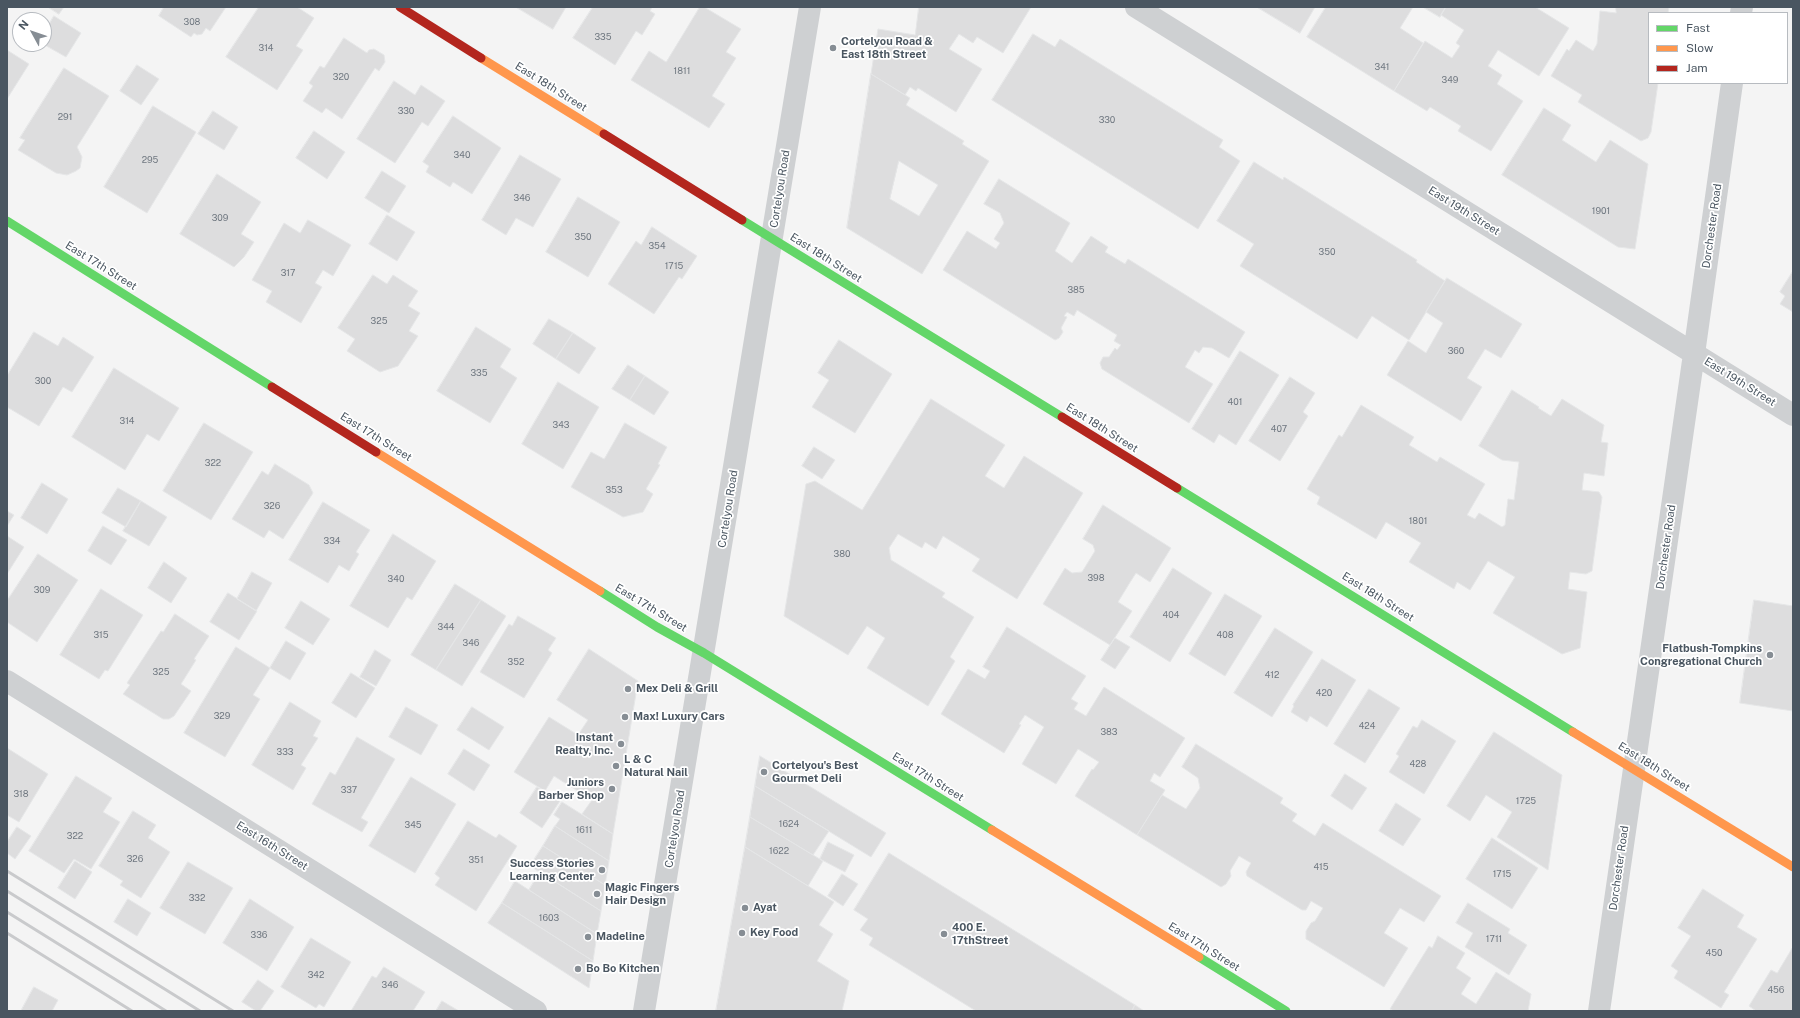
<!DOCTYPE html>
<style>
body{margin:0}
#map{position:relative;width:1800px;height:1018px;overflow:hidden;background:#f4f4f4;font-family:"Public Sans",sans-serif}
canvas{display:block}
.frame{position:absolute;inset:0;border:8px solid #4a5661;pointer-events:none}
.legend{position:absolute;left:1648px;top:12px;width:140px;height:72px;box-sizing:border-box;background:#fff;border:1px solid #b7bbc0;margin:0;padding:5px 7px;list-style:none;font-size:12px;color:#4a5661}
.legend li{display:flex;align-items:center;gap:8px;height:20px}
.legend b{width:20px;border:1px solid #b7bbc0}
.north{position:absolute;left:12px;top:12px;width:40px;height:40px;box-sizing:border-box;background:#fff;border:1px solid #b7bbc0;border-radius:50%;rotate:310deg;font-size:11px;font-weight:700;line-height:16px;text-align:center;color:#4a5661}
.north::after{content:'';display:block;margin:auto;width:14px;height:18px;background:#868d94;clip-path:polygon(50% 0,100% 100%,50% 72%,0 100%)}
</style>
<div id="map">
<canvas width="1800" height="1018"></canvas>
<div class="frame"></div>
<ul class="legend">
<li><b style="height:5px;background:#63d668"></b>Fast</li>
<li><b style="height:5px;background:#ff974d"></b>Slow</li>
<li><b style="height:5px;background:#b3261e"></b>Jam</li>
</ul>
<div class="north">N</div>
</div>
<script>
const context = document.querySelector('canvas').getContext('2d');
context.lineJoin = 'round';
function paint(path, color) {
  context.fillStyle = color;
  context.fill(path, 'evenodd');
}
function trace(path, color, width, dash) {
  context.strokeStyle = color;
  context.lineWidth = width;
  context.lineCap = dash ? 'butt' : 'round';
  context.setLineDash(dash || []);
  context.stroke(path);
}
function write(font, color, halo, rows, align = 'center') {
  context.font = font + ' "Public Sans",sans-serif';
  context.lineWidth = 3.5;
  context.setLineDash([]);
  context.textBaseline = 'middle';
  context.strokeStyle = halo;
  context.fillStyle = color;
  for (const [text, x, y, turn = 0] of rows) {
    context.save();
    context.translate(x, y);
    context.rotate((+turn || 0) * Math.PI / 180);
    context.textAlign = isNaN(turn) ? turn : align;
    if (halo) context.strokeText(text, 0, 0);
    context.fillText(text, 0, 0);
    context.restore();
  }
}
const building = new Path2D(`
 M48 7H64L59 14Z
 M164 7H226L210 31 206 28 202 34 197 35 194 33 191 37 159 16Z
 M259 7H297L314 18 296 46 303 50 277 90 226 57Z
 M516 7H566L553 29Z
 M593 7H652L650 11 655 14 642 35 636 31 615 65 573 38Z
 M700 7H704L741 29 726 52 736 58 712 96 725 104 709 128 631 80 649 51 666 62Z
 M919 7H1031L1003 53 977 37 973 43 959 34 949 49 982 69 956 112 918 88 916 91 910 87 905 95 871 74 878 29 915 35Z
 M1257 7H1315L1300 33Z
 M1326 7H1413L1400 28 1423 43 1394 91 1307 37Z
 M1423 7H1446L1440 17Z
 M1446 7H1535L1569 28 1539 76 1498 50 1488 66 1502 75 1497 84 1523 101 1491 151 1458 131 1461 126 1430 107 1427 111 1394 91 1425 41 1452 58 1460 46 1456 43 1464 30 1441 15Z
 M1616 7H1669L1668 13H1649V83H1658L1651 132 1648 138 1641 141 1578 102 1582 95 1551 76 1567 49 1569 51 1576 40 1593 51 1597 44 1600 11 1616 13Z
 M54 16 81 33 66 57 43 44 44 33Z
 M1033 34 1055 47 1060 39 1223 140 1219 147 1240 161 1198 229 992 100Z
 M344 38 367 53 369 50 374 49 384 55 385 62 379 71 375 68 342 119 326 108 322 113 303 101 313 86 309 83 320 66 324 68Z
 M7 50 29 64 7 99Z
 M137 65 159 79 141 105 120 91Z
 M64 68 109 96 77 147 82 157 80 168 76 171 67 175 56 173 18 150 25 140 20 138Z
 M871 74 910 98 906 105 964 141 962 144 989 161 922 274 847 228ZM899 161 938 185 919 216 890 199Z
 M394 81 415 95 421 85 445 101 428 126 422 122 395 163 357 139Z
 M153 106 196 132 147 213 104 187Z
 M1544 108 1571 125 1562 140 1596 162 1610 140 1648 164 1635 249 1618 247 1502 175Z
 M213 111 238 127 224 150 198 134Z
 M453 116 501 148 472 194 453 182 450 187 426 172 429 166 423 162Z
 M314 131 345 152 327 179 296 158Z
 M520 155 561 179 533 227 516 218 506 235 482 220Z
 M1254 162 1283 180 1284 177 1417 260 1416 262 1445 281 1409 340 1372 316 1357 339 1240 266 1254 244 1217 221Z
 M382 171 406 186 389 213 365 198Z
 M217 174 261 202 241 234 254 242 244 257 234 267 180 234Z
 M999 179 1070 223 1055 251 1072 263 1091 236 1108 247 1105 252 1125 264 1128 259 1245 332 1229 358 1212 348 1203 347 1199 353 1195 350 1185 367 1213 384 1189 423 1102 369 1100 363 1103 357H1109L1115 348 1117 350 1121 345 1114 341 1117 335 1077 310 1074 316 1067 312 1064 316 1067 317 1061 328 1063 332 1059 338 1055 340 943 270 967 231 996 249 1000 243 994 239 1004 223 1000 213 984 204Z
 M578 197 620 222 588 277 546 252Z
 M387 215 415 232 397 261 369 244Z
 M308 220 351 245 333 276 323 270 315 283 322 287 301 323 266 302 272 291 252 280 284 223 300 233Z
 M652 227 697 256 682 279 679 277 654 314 608 284 636 241 641 245Z
 M1793 271V312L1780 304 1785 296 1780 292Z
 M373 275 387 284 393 275 418 291 408 306 420 313 409 331 418 336 398 366 380 372 347 351 355 339 338 328Z
 M1447 278 1522 324 1501 358 1485 349 1467 378 1482 387 1461 421 1387 375 1408 341 1426 353 1443 323 1426 312Z
 M549 319 573 333 556 359 533 344Z
 M476 327 511 349 500 367 517 378 490 423 437 391Z
 M34 332 58 346 63 337 94 357 72 392 63 387 39 426 7 407V376Z
 M573 333 596 348 579 374 556 359Z
 M839 340 892 374 855 433 812 407 829 380 818 373Z
 M1240 351 1279 375 1236 445 1219 434 1214 443 1192 429Z
 M628 365 645 376 630 400 612 389Z
 M114 368 179 408 159 441 147 434 125 470 72 437Z
 M645 376 669 392 654 415 630 400Z
 M1290 377 1315 393 1303 412 1308 416 1280 461 1249 441Z
 M558 382 599 407 563 469 522 444Z
 M1512 390 1539 407 1538 408 1551 416 1562 399 1604 425 1601 442 1608 443 1604 476 1584 473 1582 490 1599 492 1602 497 1592 571 1586 574 1570 572 1568 589 1587 592 1580 648 1562 654 1493 613 1515 577 1488 561 1470 590 1457 582 1454 589 1409 562 1421 543 1386 522 1376 539 1317 504 1320 497 1307 489 1339 435 1342 437 1361 405 1414 437 1409 445 1437 462 1440 457 1485 484 1467 515 1475 519 1479 513 1502 527 1505 525 1508 499 1514 500 1519 462 1502 460 1479 446Z
 M931 399 1005 445 985 476 1004 488 1024 456 1083 493 1017 599 972 571 980 559 943 536 936 549 925 542 922 548 898 534 889 548 891 560 945 593 942 597 974 617 950 657 955 661 928 706 867 668 885 638 867 626 848 655 784 616 806 484 815 481 862 510Z
 M204 423 253 452 211 520 163 491Z
 M625 423 667 447 658 464 660 465 646 489 653 494 643 512 623 517 571 487 591 452 604 459Z
 M814 447 835 460 822 479 802 466Z
 M275 464 309 485 313 493 283 539 269 530 264 538 232 519 262 471 268 475Z
 M42 483 68 499 47 534 21 518Z
 M118 488 141 501 126 527 102 513Z
 M141 501 167 517 149 546 123 531Z
 M323 502 370 530 356 552 359 554 349 571 339 565 328 583 289 560Z
 M1103 505 1171 548 1150 582 1136 573 1129 584 1118 602 1132 611 1110 645 1043 604 1065 568 1072 573 1082 572 1095 551 1093 545 1083 539Z
 M7 511 14 515 7 526Z
 M103 526 127 540 111 565 88 551Z
 M393 534 436 561 412 600 407 597 388 628 350 606Z
 M7 536 24 547 7 574Z
 M38 554 78 580 37 642 7 622V601Z
 M164 562 187 578 171 603 148 588Z
 M1173 568 1212 593 1170 662 1130 637Z
 M252 572 272 583 256 611 237 599Z
 M455 584 481 600 436 670 411 655Z
 M101 589 143 615 108 671 105 670 99 679 60 655Z
 M228 593 257 611 239 640 210 622Z
 M1225 594 1262 616 1225 676 1189 654Z
 M481 600 506 616 462 686 436 670Z
 M1754 600 1793 606V711L1740 703Z
 M301 601 330 619 313 645 285 628Z
 M175 614 209 636 194 659 196 660 181 684 191 691 174 716 169 719H163L123 694 130 685 127 683 161 631 163 632Z
 M518 616 556 638 548 650 552 653 524 698 480 672 509 624 512 626Z
 M1007 627 1086 676 1071 699 1078 703 1074 709 1086 716 1104 687 1185 738 1160 777 1154 773 1150 781 1165 790 1137 835 1075 796 1092 769 1093 770 1099 762 1078 749 1056 784 1022 764 1044 727 1025 715 1019 724 1021 725 1004 753 941 714 968 669 985 679 990 671 983 667Z
 M1275 628 1313 652 1272 717 1234 693Z
 M1115 638 1130 647 1115 669 1101 660Z
 M286 641 306 653 290 680 270 668Z
 M236 647 270 668 253 695 260 699 225 757 184 733Z
 M589 649 638 681 613 834 582 814 592 800 554 776 545 791 514 772 549 717 578 735 588 720 557 700Z
 M375 650 391 660 376 686 360 677Z
 M1322 659 1356 680 1327 727 1310 716 1307 722 1291 712 1294 706 1293 705Z
 M351 673 375 688 356 718 332 703Z
 M1369 689 1400 708 1365 763 1334 744Z
 M290 702 321 721 313 736 318 738 301 765 306 768 293 790 252 765Z
 M406 707 438 725 421 755 389 737Z
 M472 707 504 727 489 750 457 730Z
 M1422 720 1456 741 1424 794 1389 772 1399 756 1396 754 1413 726 1417 728Z
 M1494 732 1562 775 1548 870 1497 837 1512 812 1486 795 1470 821 1447 806Z
 M357 737 395 759 361 818 368 822 362 832 312 804 330 772 335 775Z
 M1196 744 1283 798 1280 803 1297 814 1292 821 1315 836 1323 823 1441 896 1424 922 1400 908 1384 933 1408 948 1384 987 1306 939V931L1311 923 1315 921 1323 908 1311 901 1306 910H1302L1247 876 1246 872 1251 863 1239 856 1230 871 1231 876 1226 884 1221 887 1137 835 1162 795 1186 809 1200 788 1198 778 1182 767Z
 M7 748 48 774 19 822 7 815Z
 M464 749 490 765 474 791 448 774Z
 M760 756 886 833 871 857 755 786Z
 M1345 774 1367 788 1352 810 1331 796Z
 M76 776 112 798 103 812 120 822 91 869 74 859 64 873 29 851Z
 M411 777 456 804 415 873 369 846Z
 M755 786 829 831 813 855 750 817Z
 M537 787 560 801 542 828 520 813Z
 M562 802 613 834 609 861 555 826 560 819 554 815Z
 M1396 803 1421 819 1403 846 1379 831Z
 M133 811 156 825 148 838 170 852 141 898 120 885 123 881 99 866Z
 M750 817 823 861 808 886 745 847Z
 M468 821 496 838 499 834 517 846 476 911 435 885 440 878 435 874Z
 M555 826 609 861 605 885 543 846Z
 M17 827 31 836 15 859 7 853V842Z
 M1492 838 1538 868 1512 909 1466 879Z
 M828 842 854 855 845 872 820 859Z
 M543 846 605 885 601 911 530 866Z
 M745 847 834 902 819 925 833 934 817 961 849 981 842 1011H716Z
 M889 853 1135 1005 1132 1011H976L869 945 873 938 860 930 868 919 854 910Z
 M75 861 92 872 75 899 58 888Z
 M188 862 233 888 205 934 160 908Z
 M540 872 601 911 597 934 529 890Z
 M842 874 858 884 843 906 828 896Z
 M515 881 597 934 593 961 502 903Z
 M1703 889 1744 915 1737 927 1757 939 1724 992 1729 995 1721 1008 1674 978 1678 971 1671 966 1691 936 1678 928Z
 M128 899 151 913 137 936 114 922Z
 M250 899 294 927 267 971 223 943Z
 M502 903 593 961 589 988 488 923Z
 M1468 903 1510 929 1508 933 1527 945 1509 975 1465 947 1473 933 1456 923Z
 M1438 936 1465 953 1456 968 1471 978 1461 994 1476 1004 1496 972 1531 994 1528 1011H1394L1390 1009 1429 946 1432 948Z
 M311 938 351 962 324 1007 319 1004 316 1008 281 987Z
 M1793 947V1011H1756L1749 1006 1771 970 1777 973Z
 M384 967 425 992 413 1011H351L372 976 376 978Z
 M258 980 274 991 260 1011H256L242 1002Z
 M34 987 58 1000 52 1011H21Z
 M442 1001 459 1011H436Z
 M1135 1005 1144 1011H1132Z`);
paint(building, '#ddddde');
trace(building, '#e5e6e7', 1);
trace(new Path2D(`
 M1136 7 1793 415
 M1741 13 1742 7
 M7 681 536 1011
 M644 1011 810 7
 M1599 1011 1694 354 1732 83`), '#ced0d2', 22);
trace(new Path2D(`
 M742 220 1062 417
 M7 221 272 387
 M1177 488 1573 732
 M600 591 657 627 704 653 992 830
 M1199 957 1286 1011`), '#63d668', 9);
trace(new Path2D(`
 M481 58 604 134
 M376 452 600 591
 M1573 732 1793 867
 M992 830 1199 957`), '#ff974d', 9);
trace(new Path2D(`
 M400 7 481 58
 M604 134 742 220
 M272 387 376 452
 M1062 417 1177 488`), '#b3261e', 9);
trace(new Path2D(`
 M7 871 233 1011
 M7 891 200 1011
 M7 912 166 1011
 M7 933 132 1011`), '#c9cacc', 3);
for (const [x, y, r, color] of [
 [833,48,4,"#868d94"],
 [1770,655,4,"#868d94"],
 [628,689,4,"#868d94"],
 [625,717,4,"#868d94"],
 [621,744,4,"#868d94"],
 [616,766,4,"#868d94"],
 [764,772,4,"#868d94"],
 [612,789,4,"#868d94"],
 [602,870,4,"#868d94"],
 [597,894,4,"#868d94"],
 [745,908,4,"#868d94"],
 [742,933,4,"#868d94"],
 [944,934,4,"#868d94"],
 [588,937,4,"#868d94"],
 [578,969,4,"#868d94"]
]) {
  const dot = new Path2D();
  dot.arc(x, y, r, 0, 2 * Math.PI);
  context.fillStyle = color;
  context.fill(dot);
  trace(dot, '#fff', 1.5);
}
write('9px', '#707881', null, [
 ["308",192,22],
 ["335",603,37],
 ["314",266,48],
 ["341",1382,67],
 ["1811",682,71],
 ["320",341,77],
 ["349",1450,80],
 ["330",406,111],
 ["291",65,117],
 ["330",1107,120],
 ["340",462,155],
 ["295",150,160],
 ["346",522,198],
 ["1901",1601,211],
 ["309",220,218],
 ["350",583,237],
 ["354",657,246],
 ["350",1327,252],
 ["1715",674,266],
 ["317",288,273],
 ["385",1076,290],
 ["325",379,321],
 ["360",1456,351],
 ["335",479,373],
 ["300",43,381],
 ["401",1235,402],
 ["314",127,421],
 ["343",561,425],
 ["407",1279,429],
 ["322",213,463],
 ["353",614,490],
 ["326",272,506],
 ["1801",1418,521],
 ["334",332,541],
 ["380",842,554],
 ["398",1096,578],
 ["340",396,579],
 ["309",42,590],
 ["404",1171,615],
 ["344",446,627],
 ["315",101,635],
 ["408",1225,635],
 ["346",471,643],
 ["352",516,662],
 ["325",161,672],
 ["412",1272,675],
 ["420",1324,693],
 ["329",222,716],
 ["424",1367,726],
 ["383",1109,732],
 ["333",285,752],
 ["428",1418,764],
 ["337",349,790],
 ["318",21,794],
 ["1725",1526,801],
 ["1624",789,824],
 ["345",413,825],
 ["1611",584,830],
 ["322",75,836],
 ["1622",779,851],
 ["326",135,859],
 ["351",476,860],
 ["415",1321,867],
 ["1715",1502,874],
 ["332",197,898],
 ["1603",549,918],
 ["336",259,935],
 ["1711",1494,939],
 ["450",1714,953],
 ["342",316,975],
 ["346",390,985],
 ["456",1776,990]
]);
write('bold 11px', '#4a5661', '#fff', [
 ["Cortelyou Road &",841,42],
 ["East 18th Street",841,55],
 ["Flatbush-Tompkins",1762,649,"right"],
 ["Congregational Church",1762,662,"right"],
 ["Mex Deli & Grill",636,689],
 ["Max! Luxury Cars",633,717],
 ["Instant",613,738,"right"],
 ["Realty, Inc.",613,751,"right"],
 ["L & C",624,760],
 ["Natural Nail",624,773],
 ["Cortelyou's Best",772,766],
 ["Gourmet Deli",772,779],
 ["Juniors",604,783,"right"],
 ["Barber Shop",604,796,"right"],
 ["Success Stories",594,864,"right"],
 ["Learning Center",594,877,"right"],
 ["Magic Fingers",605,888],
 ["Hair Design",605,901],
 ["Ayat",753,908],
 ["400 E.",952,928],
 ["17thStreet",952,941],
 ["Key Food",750,933],
 ["Madeline",596,937],
 ["Bo Bo Kitchen",586,969]
], 'left');
write('11px', '#4a5661', '#fff', [
 ["East 18th Street",551,87,32],
 ["Cortelyou Road",780,189,-81],
 ["East 19th Street",1464,211,32],
 ["Dorchester Road",1712,226,-82],
 ["East 18th Street",826,258,32],
 ["East 17th Street",101,266,32],
 ["East 19th Street",1740,382,32],
 ["East 18th Street",1102,428,32],
 ["East 17th Street",376,437,32],
 ["Cortelyou Road",728,509,-81],
 ["Dorchester Road",1666,547,-82],
 ["East 18th Street",1378,597,32],
 ["East 17th Street",651,608,31],
 ["East 18th Street",1654,767,32],
 ["East 17th Street",928,777,32],
 ["Cortelyou Road",675,829,-81],
 ["East 16th Street",272,846,32],
 ["Dorchester Road",1619,868,-82],
 ["East 17th Street",1204,947,32]
]);
</script>
